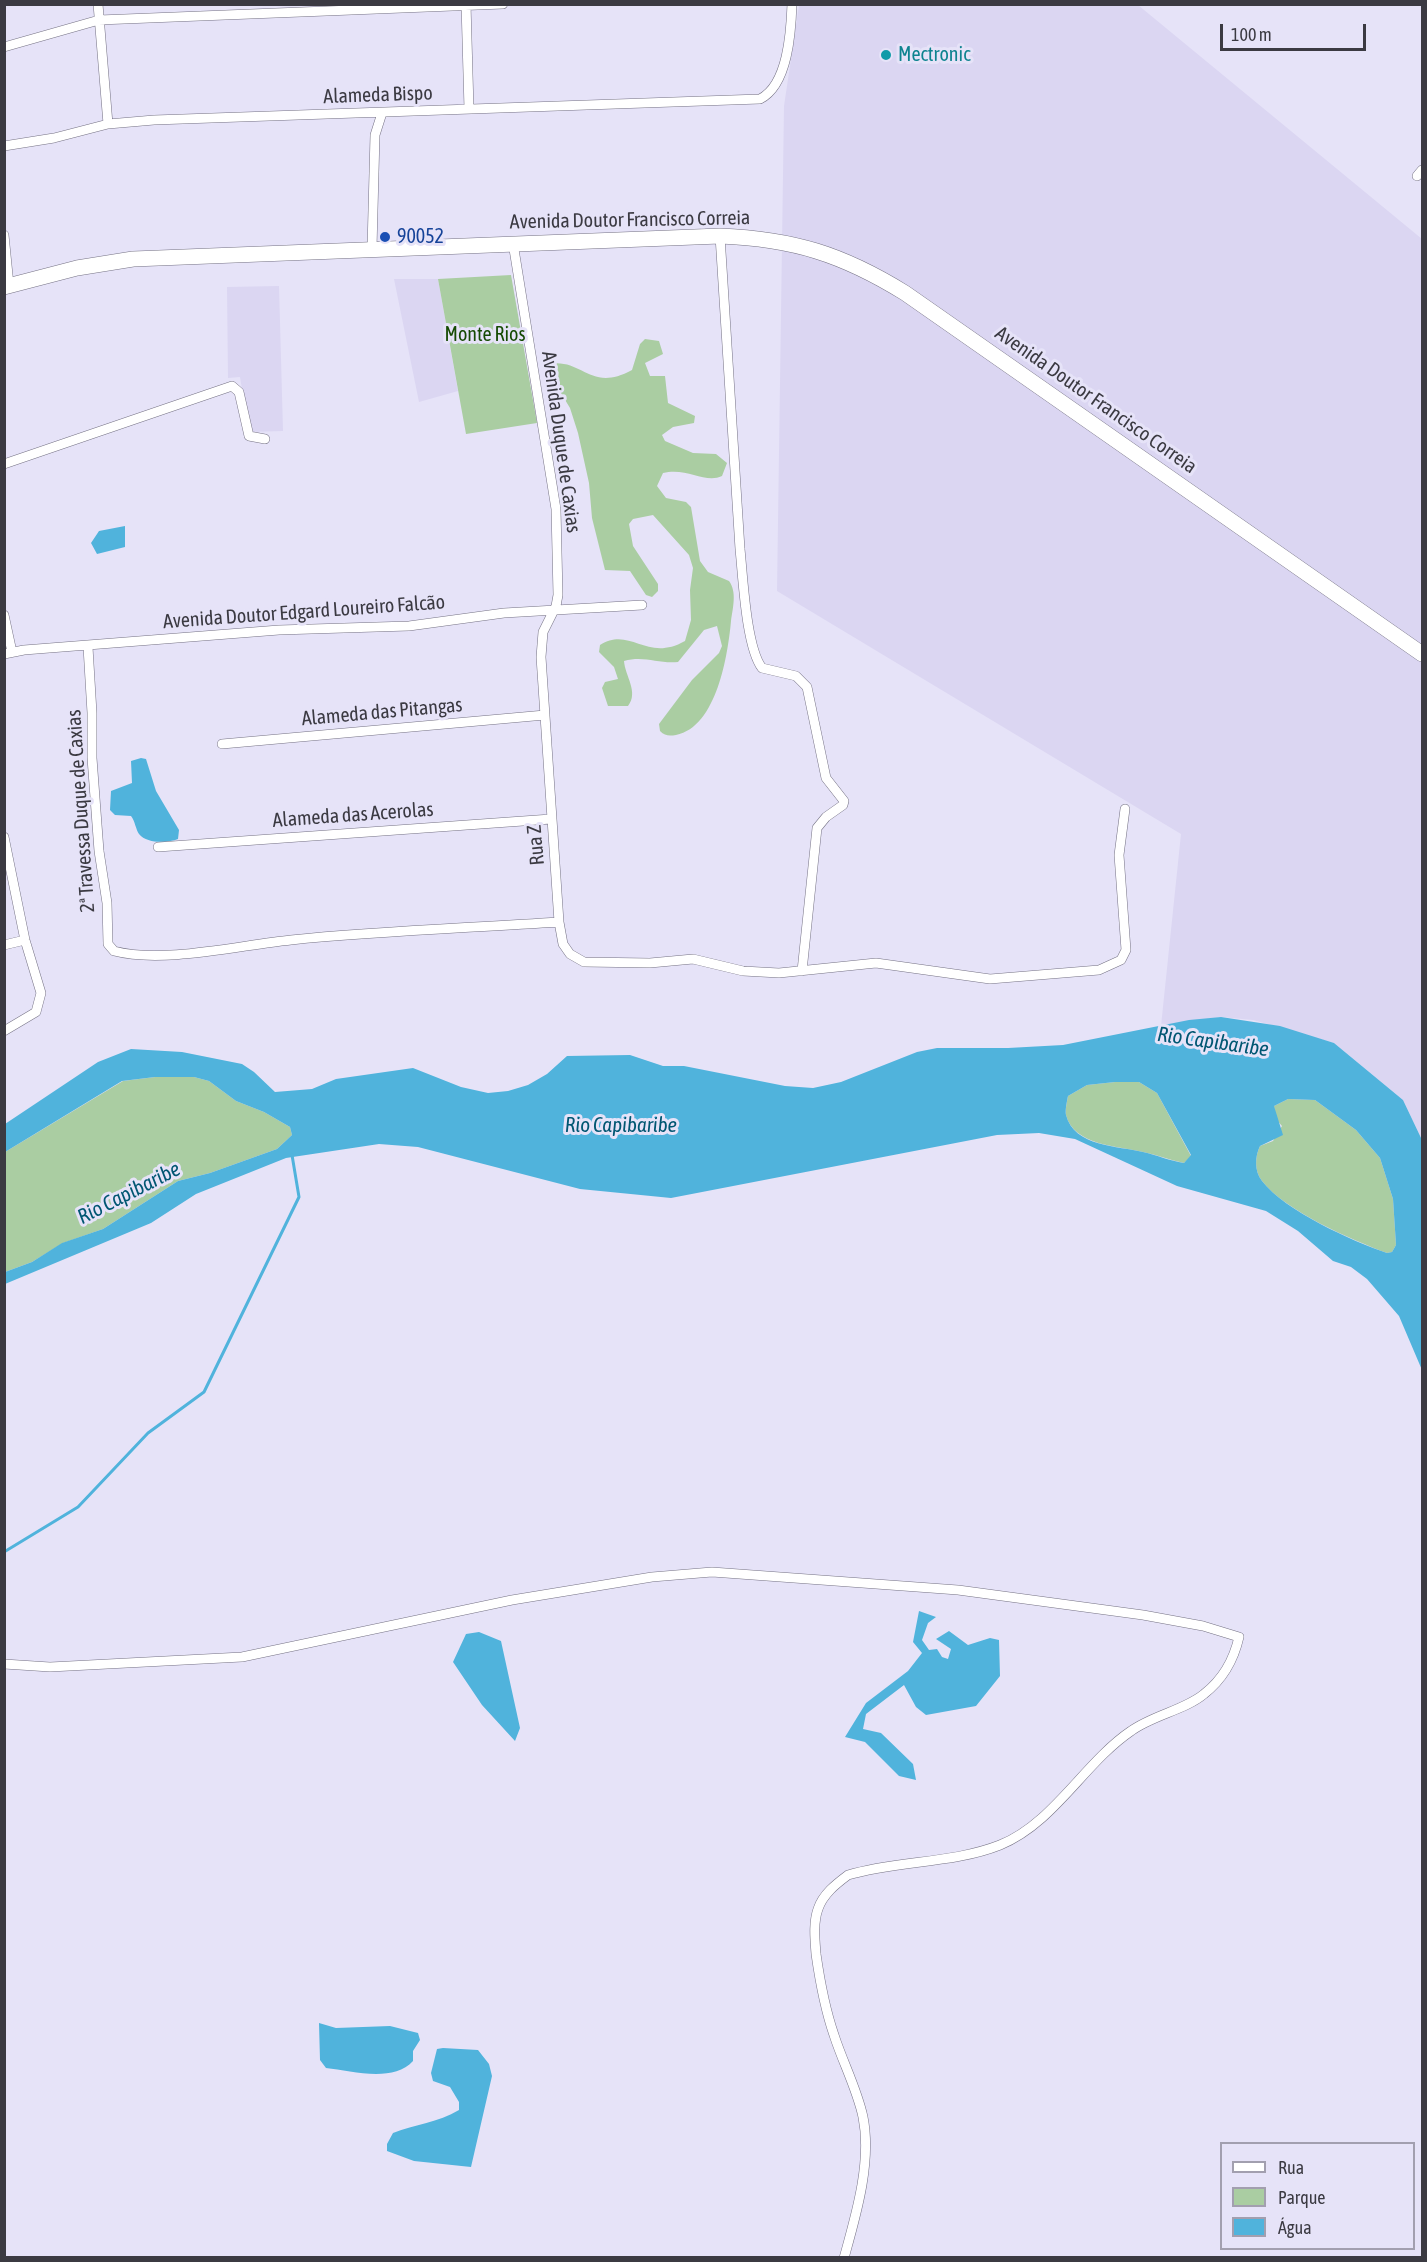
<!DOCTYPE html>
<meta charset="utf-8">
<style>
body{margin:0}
#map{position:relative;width:1427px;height:2262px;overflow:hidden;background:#e6e3f8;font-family:"Asap Condensed",sans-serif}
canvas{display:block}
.frame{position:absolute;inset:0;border:6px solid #3b3a42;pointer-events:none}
.legend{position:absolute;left:1220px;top:2142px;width:195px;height:108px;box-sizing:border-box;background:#e6e3f8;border:2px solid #a29faf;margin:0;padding:8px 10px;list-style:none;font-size:18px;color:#3b3a42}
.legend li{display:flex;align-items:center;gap:12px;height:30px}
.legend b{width:30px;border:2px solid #a29faf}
.scale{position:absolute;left:1220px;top:24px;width:146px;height:27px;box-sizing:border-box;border:3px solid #3b3a42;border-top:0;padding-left:8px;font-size:18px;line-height:21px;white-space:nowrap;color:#3b3a42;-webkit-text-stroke:4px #e6e3f8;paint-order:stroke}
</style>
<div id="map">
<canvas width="1427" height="2262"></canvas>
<div class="frame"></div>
<ul class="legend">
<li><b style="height:8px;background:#fff"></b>Rua</li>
<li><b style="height:16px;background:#aacda2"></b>Parque</li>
<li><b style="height:16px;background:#50b3dc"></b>Água</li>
</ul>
<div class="scale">100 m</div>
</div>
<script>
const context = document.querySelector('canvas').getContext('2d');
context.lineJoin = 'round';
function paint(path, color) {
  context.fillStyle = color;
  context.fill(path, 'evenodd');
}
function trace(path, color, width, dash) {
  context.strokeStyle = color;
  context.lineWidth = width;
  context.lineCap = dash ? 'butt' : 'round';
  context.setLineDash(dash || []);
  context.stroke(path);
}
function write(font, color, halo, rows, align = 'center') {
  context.font = font + ' "Asap Condensed",sans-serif';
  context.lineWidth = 6;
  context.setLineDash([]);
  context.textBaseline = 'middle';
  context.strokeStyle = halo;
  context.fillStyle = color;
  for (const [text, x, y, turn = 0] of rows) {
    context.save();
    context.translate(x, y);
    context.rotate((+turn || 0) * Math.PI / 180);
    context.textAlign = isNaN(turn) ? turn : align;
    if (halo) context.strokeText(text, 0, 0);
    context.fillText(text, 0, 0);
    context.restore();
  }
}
paint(new Path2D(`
 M799 5H1138L1422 239V1140L1403 1100 1334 1043 1253 1020 1221 1017 1161 1026 1181 834 777 591 784 106Z
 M394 279H438L458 391 419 402Z
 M279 286 283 431 249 432 240 377 228 378 227 287Z`), '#dbd6f2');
paint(new Path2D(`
 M511 275 537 423 466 434 438 279Z
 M645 339 659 341 663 354 645 363 650 376H665L668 403 695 416 694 423 673 427 662 435 665 441 693 453 716 454 727 463 722 476C705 484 687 467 663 473L657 486 666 498 686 502 691 507 700 561 708 572 729 581C737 592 733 607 731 621 728 654 717 727 676 735 669 736 665 736 660 731L659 724 692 680 719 653 722 646 717 626 704 630 678 662C658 664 644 655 624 661 625 676 639 692 628 706H608L602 688 605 682 618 679 614 667 599 652 600 645C631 626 646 663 685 641L691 620 690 590 693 568 689 555 653 515 633 519 629 524 633 546 658 584V591L652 597 646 595 630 571 605 570 592 518 589 483 578 433 570 408 547 370 549 364C583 358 590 393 632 370L640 344Z
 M155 1077H194L209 1081 236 1101 264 1112 290 1127 292 1135 277 1149 210 1173 178 1181 103 1229 63 1243 32 1262 5 1272V1152L123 1081Z
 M1115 1082H1139L1157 1093 1191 1156 1184 1163C1170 1160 1157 1155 1143 1152 1119 1146 1074 1146 1066 1115 1065 1110 1067 1102 1068 1096L1087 1085Z
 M1288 1099 1315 1100 1356 1130 1380 1158 1393 1199 1396 1245 1392 1252 1387 1253C1352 1240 1285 1211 1262 1181 1254 1171 1255 1156 1260 1146L1273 1141 1282 1126 1275 1118 1274 1106Z`), '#aacda2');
paint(new Path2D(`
 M125 526V547L97 554 91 543 99 531Z
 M141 758 146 759 156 791 179 830 178 839C168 843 147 844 139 834 136 830 135 821 131 816L115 815 110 810 111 791 132 783 131 761Z
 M1221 1017 1280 1026 1334 1043 1403 1100 1422 1140V1370L1399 1316 1367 1279 1351 1267 1333 1261 1298 1231 1266 1211 1177 1186 1075 1139 1039 1133 997 1135 671 1198 580 1189 418 1147 379 1144 286 1158 196 1194 151 1223 5 1284V1272L32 1262 62 1243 103 1229 178 1181 210 1173 277 1149 292 1135 290 1127 264 1112 236 1101 209 1081 194 1077H155L122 1081 5 1152V1124L98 1062 131 1049 182 1052 242 1064 254 1072 275 1092 312 1089 336 1079 413 1068 461 1087 488 1093 508 1091 528 1085 547 1074 567 1056 630 1055 663 1066H684L785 1086 813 1088 841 1082 917 1052 937 1048H1008L1063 1045 1189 1020ZM1115 1082H1139L1157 1093 1191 1155 1184 1163C1170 1161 1157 1155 1143 1152 1119 1146 1074 1147 1066 1115 1065 1110 1067 1101 1068 1096L1087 1085ZM1288 1099 1315 1100 1356 1130 1380 1158 1393 1199 1396 1245 1392 1252 1387 1253C1352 1241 1285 1211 1262 1181 1254 1171 1255 1156 1260 1146L1283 1135 1274 1106Z
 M919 1611 936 1617 928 1623 922 1640 929 1650 937 1649 942 1657 948 1659 951 1649 936 1639 949 1631 968 1645 990 1638 999 1640 1000 1676 976 1706 926 1715 916 1707 904 1685 866 1714 863 1729 881 1733 913 1764 916 1780 899 1776 865 1742 845 1737 866 1703 908 1671 922 1653 913 1642Z
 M479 1632 501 1641 520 1728 515 1741 482 1705 453 1662 466 1634Z
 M319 2023 336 2028 390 2026 418 2033 420 2040 413 2051V2061C393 2083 352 2071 326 2068L320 2060Z
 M443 2048 478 2050 489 2064 492 2076 471 2167 414 2161 387 2151V2144L393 2133C415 2124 438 2123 459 2110V2102L450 2087 433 2081 431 2073 437 2049Z`), '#50b3dc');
trace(new Path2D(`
 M4 1552 78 1507 148 1433 204 1392 299 1197 292 1155`), '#50b3dc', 3);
const street = new Path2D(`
 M98 4 108 124
 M466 4 469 109
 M4 47 99 20 503 4
 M4 146 54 138 108 124 154 120 760 99C788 85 791 32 792 4
 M1417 176 1422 170
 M4 235 9 285
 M720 236 740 549C743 577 746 647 762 668L796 676 807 687 826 778 844 801 843 805 826 817 817 828 802 971
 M513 243 556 509 558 595 556 606 543 632 541 657 559 922 563 944 570 954 584 962 650 963 693 959 743 971 779 973 876 963 990 979 1099 970 1121 960 1126 950 1119 855 1125 809
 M372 248 375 135 382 113
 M4 464 232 386 239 392 249 436 265 439
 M4 615 12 652
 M88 647 92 713V758L99 851 107 903 108 944 114 951C163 964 240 945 291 940 380 931 470 928 559 922
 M4 654 24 650 279 630 409 626 504 613 642 605
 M222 744 545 715
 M4 837 25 940 41 993 36 1012 4 1031
 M158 847 551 819
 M4 945 25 940
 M4 1664 50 1667 242 1657 512 1600 652 1577 712 1572 958 1590 1143 1615 1203 1626 1239 1637C1234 1659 1222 1680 1204 1694 1185 1710 1153 1715 1131 1731 1084 1763 1054 1823 1000 1845 952 1864 897 1860 848 1875 836 1884 823 1894 818 1909 813 1923 815 1940 816 1954 820 1982 825 2009 834 2035 843 2063 857 2089 863 2117 872 2162 856 2215 844 2258`);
const primary = new Path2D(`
 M4 287 77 268 133 259 720 236C793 239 842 254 905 293L1422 654`);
trace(street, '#757284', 10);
trace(primary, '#757284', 16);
trace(street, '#fff', 9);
trace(primary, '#fff', 15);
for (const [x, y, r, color] of [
 [886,55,6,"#0f9aa8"],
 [385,237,6,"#1a4fb4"]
]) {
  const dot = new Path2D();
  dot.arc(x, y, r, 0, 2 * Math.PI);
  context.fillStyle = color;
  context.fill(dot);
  trace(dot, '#e6e3f8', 2);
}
write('20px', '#0d838f', '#e6e3f8', [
 ["Mectronic",898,55]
], 'left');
write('20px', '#3b3a42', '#e6e3f8', [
 ["Alameda Bispo",378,95,-2],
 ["Avenida Doutor Francisco Correia",630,220,-1],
 ["Avenida Doutor Francisco Correia",1096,400,35],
 ["Avenida Duque de Caxias",561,442,82],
 ["Avenida Doutor Edgard Loureiro Falcão",304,612,-4],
 ["Alameda das Pitangas",382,712,-5],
 ["2ª Travessa Duque de Caxias",81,811,-94],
 ["Alameda das Acerolas",353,815,-4],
 ["Rua Z",536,845,-95]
]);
write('20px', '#164399', '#e6e3f8', [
 ["90052",397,237]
], 'left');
write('20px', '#154a03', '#e6e3f8', [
 ["Monte Rios",485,335]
]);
write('italic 21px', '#005672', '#e6e3f8', [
 ["Rio Capibaribe",1213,1042,8],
 ["Rio Capibaribe",621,1125],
 ["Rio Capibaribe",129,1193,-27]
]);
</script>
